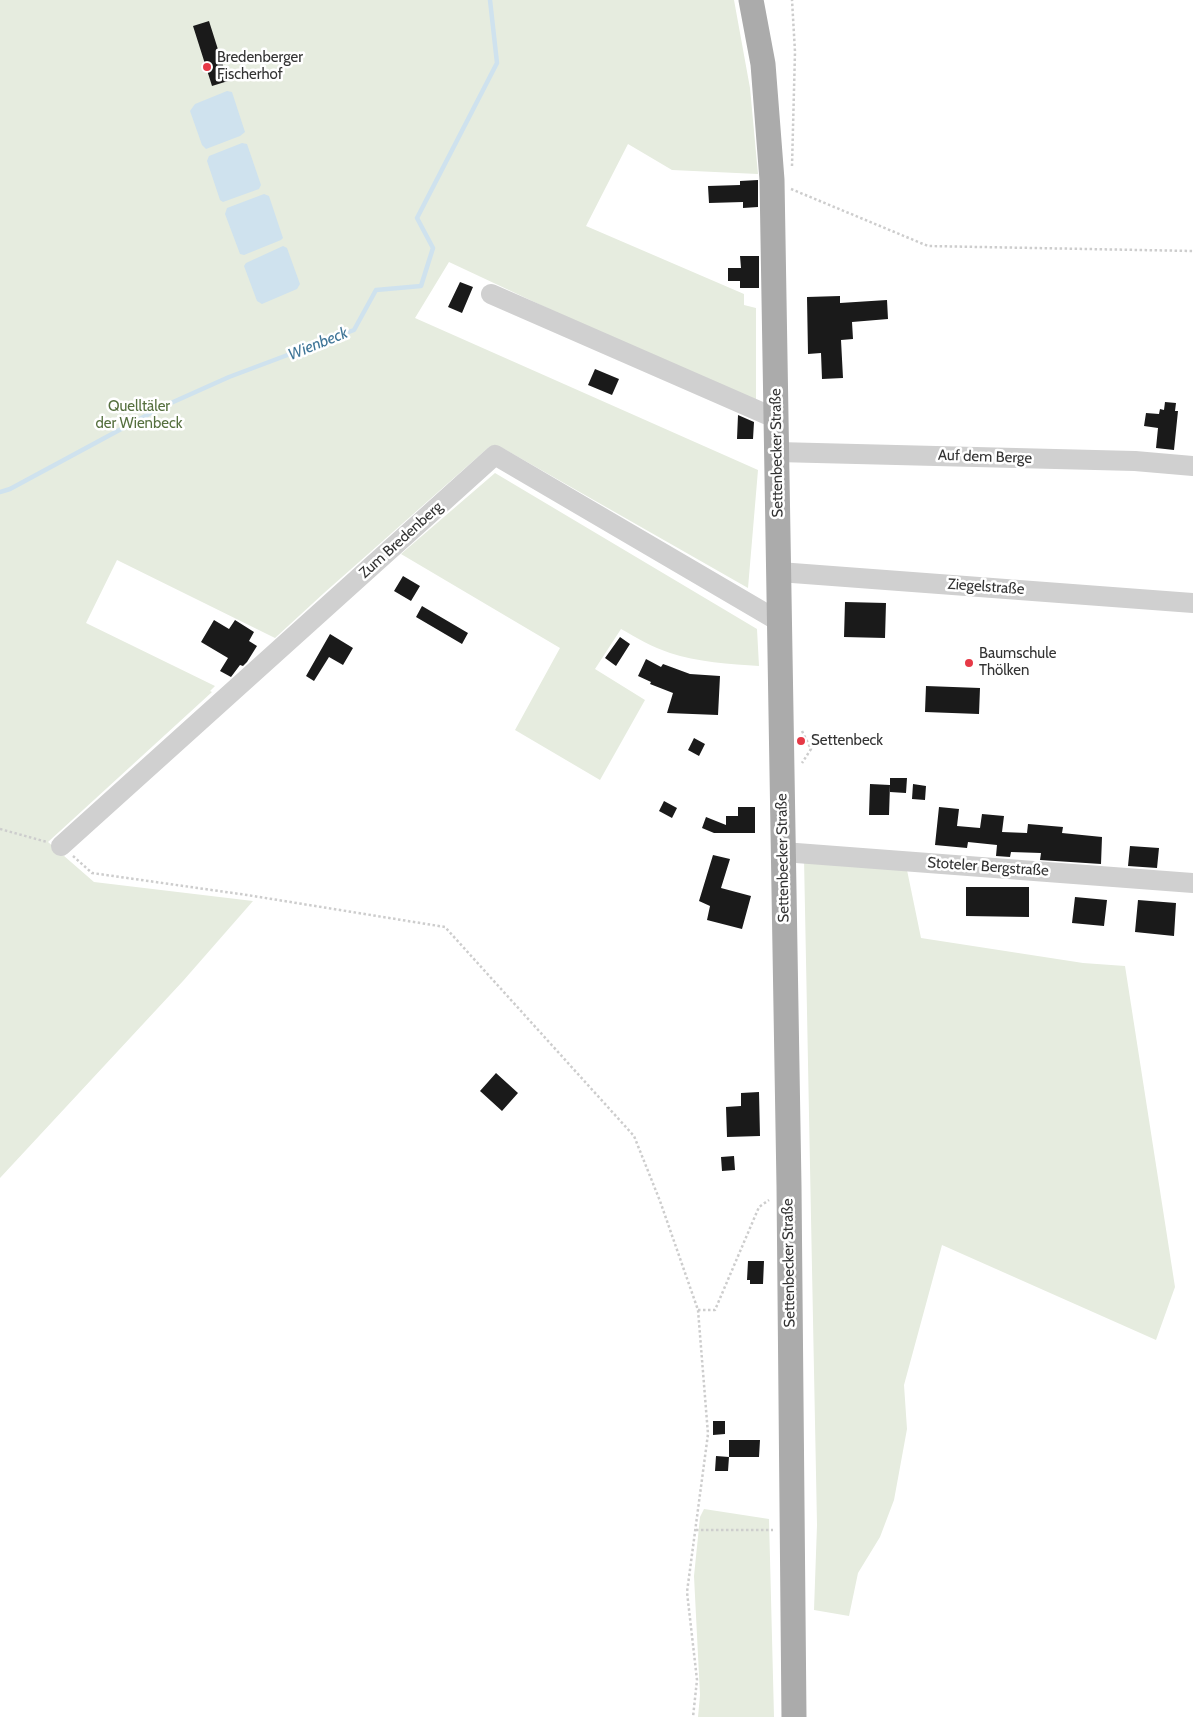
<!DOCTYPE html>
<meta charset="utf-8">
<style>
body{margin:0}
canvas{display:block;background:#fff}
</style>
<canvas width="1193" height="1717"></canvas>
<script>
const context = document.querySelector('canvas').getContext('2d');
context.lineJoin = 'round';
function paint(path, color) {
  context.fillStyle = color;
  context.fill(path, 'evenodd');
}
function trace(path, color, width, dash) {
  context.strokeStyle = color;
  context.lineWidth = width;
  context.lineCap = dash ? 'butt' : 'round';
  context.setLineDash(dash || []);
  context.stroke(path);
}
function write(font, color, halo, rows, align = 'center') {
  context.font = font + ' Cabin,sans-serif';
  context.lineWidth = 5;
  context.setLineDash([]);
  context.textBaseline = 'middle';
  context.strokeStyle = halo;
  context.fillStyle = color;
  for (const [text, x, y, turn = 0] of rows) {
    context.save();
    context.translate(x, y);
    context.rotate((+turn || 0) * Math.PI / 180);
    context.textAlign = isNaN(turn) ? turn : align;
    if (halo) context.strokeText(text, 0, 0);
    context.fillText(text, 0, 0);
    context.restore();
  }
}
paint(new Path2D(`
 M0 0H734L750 88 758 174 672 170 628 144 586 226 744 294V305L756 308V406L449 262 415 318 758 470 748 588 499 446 489 447 324 593 275 638 117 560 86 623 215 686 210 691 212 692 48 842 94 882 253 901 183 981 0 1178Z
 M495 473 757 629 759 666C731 664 696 662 670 653 652 647 637 638 621 629L595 669 645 700 600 780 515 730 560 648 401 554Z
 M804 858 907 870 921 938 1083 963 1125 966 1175 1287 1156 1340 942 1245 904 1385 907 1429 894 1500 880 1537 858 1573 849 1616 814 1610 817 1525Z
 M704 1509 769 1519 774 1717H698L700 1695 694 1576 700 1517Z`), '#e6ecdf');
paint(new Path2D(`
 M227 91 232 92 245 132 240 136 206 149 202 145 190 111 195 104Z
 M242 143 247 144 261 185 259 189 223 202 220 200 207 161 209 156Z
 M264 194 269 196 283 238 281 240 244 255 240 254 225 214 227 208Z
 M283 246 287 248 300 284 297 289 262 304 257 301 244 266 246 263Z`), '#cfe2ee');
trace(new Path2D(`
 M0 492 10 489 162 407 229 377 354 330 376 290 421 286 433 248 417 218 497 63 490 0`), '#cfe2ee', 4.5);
paint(new Path2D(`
 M209 21 228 81 212 86 193 26Z
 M758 180V207L743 208V202L709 203 708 186 740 185V181Z
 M740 256H759V288H740V281H728V268H741Z
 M460 282 473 287 462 313 448 307Z
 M840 296V303L887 300 888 319 852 322 853 339 841 340 843 378 822 379 821 353 808 354 807 297Z
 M595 369 619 379 612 395 588 385Z
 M1165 402 1176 403 1175 411H1178L1174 450 1156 448 1158 428 1144 426 1146 413 1159 414 1160 409 1164 410Z
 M738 415 754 422 753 439H737Z
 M403 576 420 586 411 601 394 591Z
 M845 602 886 603 885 638 844 637Z
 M422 606 468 633 462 644 416 617Z
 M214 620 229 629 235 620 254 632 249 641 257 646 247 662 243 666 240 665 231 677 220 671 228 658 201 642Z
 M330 634 353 648 343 665 329 657 314 681 306 676Z
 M620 637 630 644 616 666 605 658Z
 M646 659 661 667 663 664 690 674 720 676 718 715 667 713 673 693 650 684 651 682 638 676Z
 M926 686 980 688 979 714 925 712Z
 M694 738 705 744 699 756 688 750Z
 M890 778H907L906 793 890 792Z
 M870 784 890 785 889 815H869Z
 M913 784 926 786 925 800 912 799Z
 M664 801 677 808 672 818 659 811Z
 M738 807H755V833H714L702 828 706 817 726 825V816H738Z
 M939 807 959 809 957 826 980 828 982 814 1004 816 1002 832 1027 833 1028 824 1063 827 1062 833 1102 837 1101 864 1040 860 1041 853 1011 852 1010 857 996 856 997 845 968 842 967 848 935 845Z
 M1130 846 1159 848 1157 868 1128 866Z
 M713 855 730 859 721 888 751 896 742 929 707 920 710 906 699 901Z
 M966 887H1029V917L966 916Z
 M1075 897 1107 900 1104 926 1072 923Z
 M1138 900 1176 903 1174 936 1135 932Z
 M496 1073 518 1093 502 1111 480 1091Z
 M759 1092 760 1136 727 1137 726 1107 741 1106V1093Z
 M734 1156 735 1170 722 1171 721 1157Z
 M748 1261H764L763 1284H750V1280H747Z
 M713 1421H725V1434L713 1435Z
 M729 1440H760L759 1457H729Z
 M716 1456 729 1457 728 1471H715Z`), '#1a1a1a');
trace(new Path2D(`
 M792 166 795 52 792 0
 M791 189 928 246 1193 251
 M802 731 811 749 802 763
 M0 829 47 842
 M73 856 92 873 247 895 445 927 634 1136 660 1201 698 1310 708 1434 687 1592 697 1680 693 1717
 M698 1310H715L759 1207 769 1200
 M696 1530H773`), '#cdcdcd', 2.5, [2.5, 2.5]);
trace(new Path2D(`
 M491 294 777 419
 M777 452 1135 461 1193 466
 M779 572 1193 603
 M61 846 495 455 780 622
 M783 852 1193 883`), '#d0d0d0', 20);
trace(new Path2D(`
 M751 0 763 64 772 180 789 1186 794 1717`), '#ababab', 25);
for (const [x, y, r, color] of [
 [207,67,5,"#e63946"],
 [969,663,5,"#e63946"],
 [801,741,5,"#e63946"]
]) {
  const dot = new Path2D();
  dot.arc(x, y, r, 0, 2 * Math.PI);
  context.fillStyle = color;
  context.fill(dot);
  trace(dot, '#fff', 2);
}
write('15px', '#333', '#fff', [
 ["Bredenberger",217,58],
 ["Fischerhof",217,75],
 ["Baumschule",979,654],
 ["Thölken",979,671],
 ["Settenbeck",811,741]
], 'left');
write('15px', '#56703f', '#fff', [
 ["Quelltäler",139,407],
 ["der Wienbeck",139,424]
]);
write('15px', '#333', '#fff', [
 ["Settenbecker Straße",777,453,-91],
 ["Auf dem Berge",985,457,2],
 ["Zum Bredenberg",401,540,-42],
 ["Ziegelstraße",986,587,4],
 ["Settenbecker Straße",783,858,-91],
 ["Stoteler Bergstraße",988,867,4],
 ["Settenbecker Straße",789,1263,-91]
]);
write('italic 16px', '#3f7597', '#fff', [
 ["Wienbeck",318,344,-22]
]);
</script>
